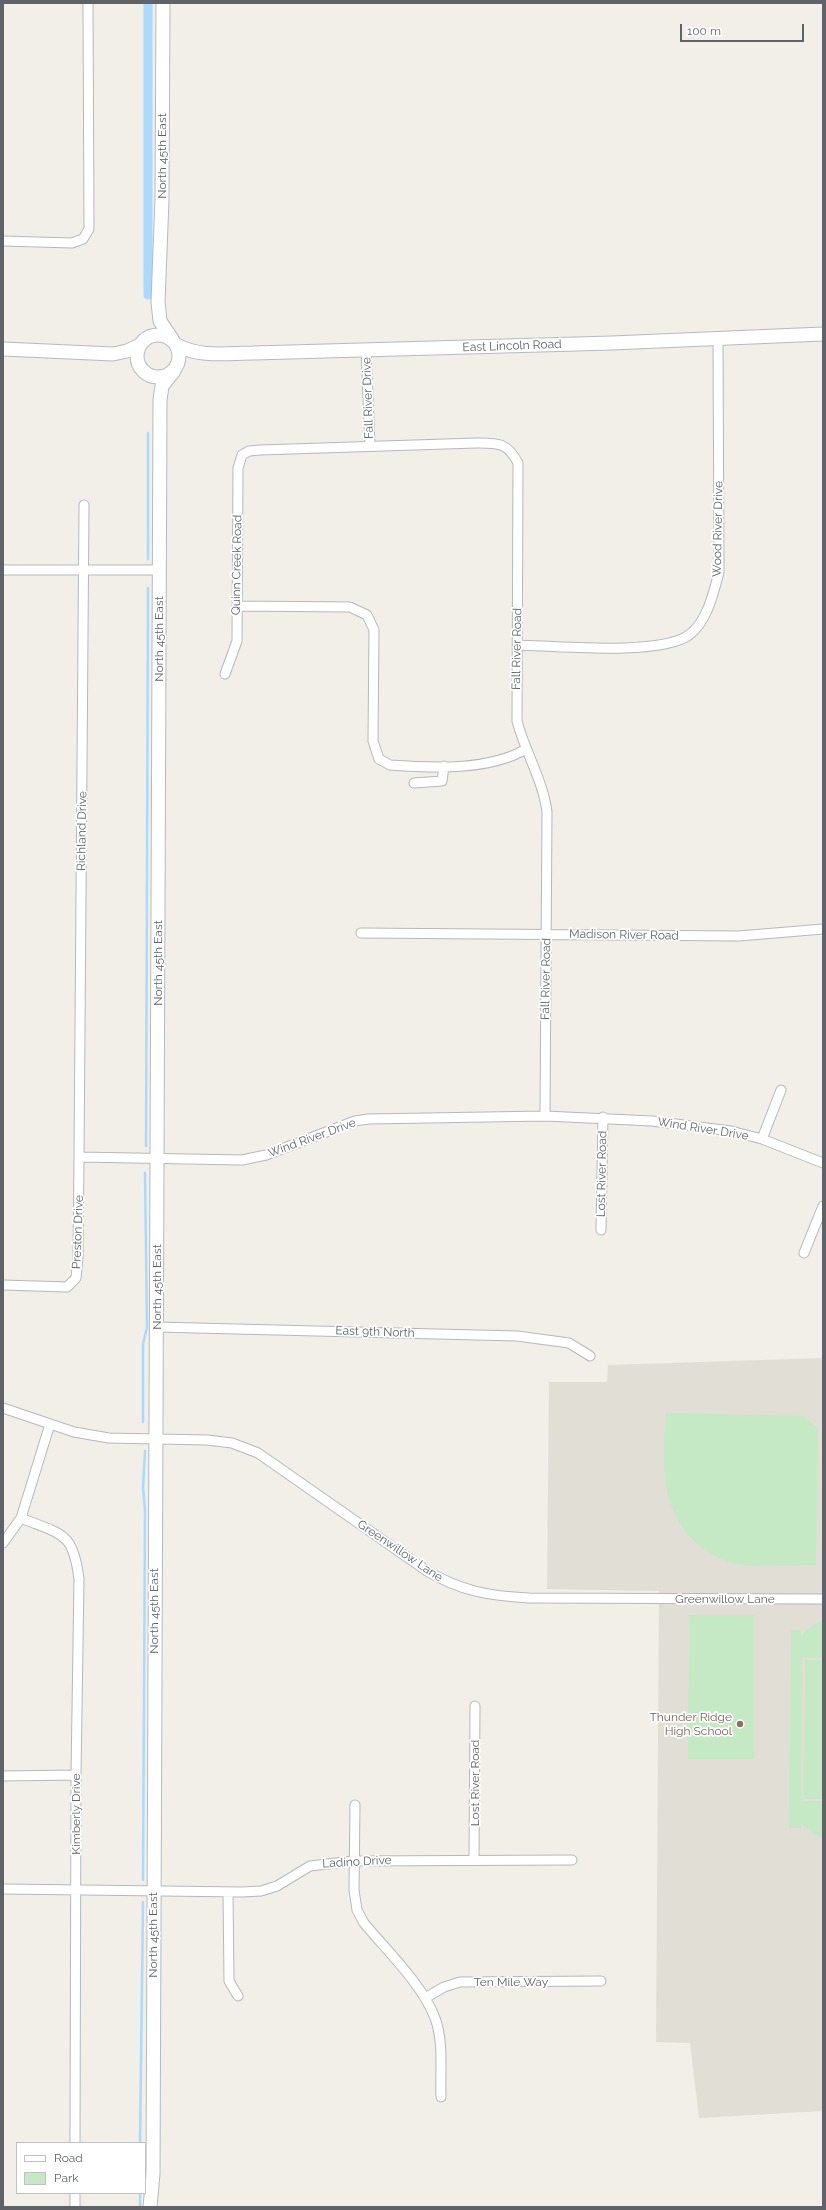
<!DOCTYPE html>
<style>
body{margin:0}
#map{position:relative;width:826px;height:2210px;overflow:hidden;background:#f1efe8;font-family:Raleway,sans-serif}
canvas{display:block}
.frame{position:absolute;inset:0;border:4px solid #5f6368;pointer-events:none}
.legend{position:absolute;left:16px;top:2142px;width:130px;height:52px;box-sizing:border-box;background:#fff;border:1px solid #bfc1c3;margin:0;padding:5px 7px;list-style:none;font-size:12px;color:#5f6368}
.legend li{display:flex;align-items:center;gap:8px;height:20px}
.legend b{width:20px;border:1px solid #bfc1c3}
.scale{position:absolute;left:680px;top:24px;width:124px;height:18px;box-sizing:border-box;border:2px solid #5f6368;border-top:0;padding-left:5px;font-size:12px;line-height:14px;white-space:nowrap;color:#5f6368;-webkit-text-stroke:3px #fff;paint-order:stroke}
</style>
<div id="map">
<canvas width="826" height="2210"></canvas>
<div class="frame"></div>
<ul class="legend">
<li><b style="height:5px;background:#fff"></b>Road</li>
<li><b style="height:11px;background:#c5e8c5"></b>Park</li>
</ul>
<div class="scale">100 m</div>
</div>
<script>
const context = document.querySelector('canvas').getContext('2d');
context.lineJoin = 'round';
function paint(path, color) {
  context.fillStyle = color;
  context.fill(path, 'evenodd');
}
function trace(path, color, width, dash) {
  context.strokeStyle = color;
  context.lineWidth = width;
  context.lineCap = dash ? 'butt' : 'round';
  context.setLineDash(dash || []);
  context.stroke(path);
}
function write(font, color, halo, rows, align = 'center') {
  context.font = font + ' Raleway,sans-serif';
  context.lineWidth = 3.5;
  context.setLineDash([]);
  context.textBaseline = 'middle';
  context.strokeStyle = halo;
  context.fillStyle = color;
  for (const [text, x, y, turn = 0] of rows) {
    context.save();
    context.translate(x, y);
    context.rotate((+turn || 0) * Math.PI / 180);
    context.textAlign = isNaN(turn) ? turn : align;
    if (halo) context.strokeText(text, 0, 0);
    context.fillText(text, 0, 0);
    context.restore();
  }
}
paint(new Path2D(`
 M823 1358V2111L699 2118 690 2043 656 2042 659 1591 547 1589 549 1382H607L608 1365Z`), '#e1ded6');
paint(new Path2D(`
 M665 1413 804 1416 818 1429 816 1565C793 1565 767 1568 743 1565 699 1559 668 1520 665 1477 663 1456 665 1434 665 1413Z
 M689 1615H754V1759H688Z
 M823 1621V1658L803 1657 802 1661 801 1792 803 1801H823V1838L814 1834 801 1823V1828H789L791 1630H801V1636L813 1625Z
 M805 1660H823V1799H804Z`), '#c5e8c5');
trace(new Path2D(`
 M148 559V433
 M146 1146 148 588
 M143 1422V1344L147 1327 145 1173
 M143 1880 145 1510 143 1488 145 1451
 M140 2143 143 1902
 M140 2193V2207`), '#aadaff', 2.5);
trace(new Path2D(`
 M148 3V295`), '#aadaff', 9);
const street = new Path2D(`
 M3 241 72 243 83 239 89 229 88 3
 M366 349 370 446
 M3 570H160
 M237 606 350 607 367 615 374 630 373 741 379 759 390 765C432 768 489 771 526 749
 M518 645C556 646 660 656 689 635 707 622 714 592 719 572L718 338
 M225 674 237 641 238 468 242 455 249 451 260 450 476 443C498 443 507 442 518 463L517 721C525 752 543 780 547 812L545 1116
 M414 783 442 781 444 766
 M361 933 739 936 823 929
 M762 1139 781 1090
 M79 1157 242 1160 266 1155 355 1121 368 1119 545 1116 652 1121 731 1131 762 1139 823 1163
 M601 1230 603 1117
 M804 1253 823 1206
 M3 1285 67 1287 76 1278 78 1257 79 1157 84 505
 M156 1327 517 1336 569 1343 590 1356
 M3 1408 74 1432 109 1438 207 1440 232 1443 258 1453 427 1571C461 1591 489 1596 529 1598L823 1599
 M21 1518C62 1535 73 1531 79 1579L76 1775 75 2143
 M3 1543 21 1518 50 1424
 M3 1776 76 1775
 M355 1805 354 1890 357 1910 364 1923C387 1951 422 1984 435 2018 444 2042 440 2072 441 2097
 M474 1859 475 1706
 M3 1889 242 1892 261 1891 277 1886 310 1866 353 1861 572 1860
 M228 1892 229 1981 238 1996
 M425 1998 444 1987 460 1982 601 1981
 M75 2207V2193`);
const secondary = new Path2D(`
 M163 3 162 200 158 302 160 321 172 339
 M137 356a21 21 0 1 1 42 0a21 21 0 1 1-42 0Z
 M177 345C200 358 228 353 254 353L612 343 823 334
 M3 349 113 354 127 351 140 345
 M150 2207 153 2174 160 400 162 386 174 371`);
trace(street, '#b5b8bc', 11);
trace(secondary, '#b6babf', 15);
trace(street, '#fff', 9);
trace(secondary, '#fff', 13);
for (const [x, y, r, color] of [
 [740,1724,4,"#8d6e63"]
]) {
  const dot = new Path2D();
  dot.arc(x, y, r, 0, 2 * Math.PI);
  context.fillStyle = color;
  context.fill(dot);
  trace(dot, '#fff', 1.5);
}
write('12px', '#5f6368', '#fff', [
 ["North 45th East",162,156,-90],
 ["East Lincoln Road",512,346,-2],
 ["Fall River Drive",368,398,-92],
 ["Wood River Drive",718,529,-89],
 ["Quinn Creek Road",237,565,-89],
 ["North 45th East",159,639,-90],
 ["Fall River Road",517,649,-89],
 ["Richland Drive",82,831,-89],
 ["Madison River Road",624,935,1],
 ["North 45th East",158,963,-90],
 ["Fall River Road",546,979,-89],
 ["Wind River Drive",703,1129,9],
 ["Wind River Drive",312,1138,-20],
 ["Lost River Road",602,1174,-89],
 ["Preston Drive",78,1232,-88],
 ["North 45th East",157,1287,-90],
 ["East 9th North",375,1332,2],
 ["Greenwillow Lane",400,1551,34],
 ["Greenwillow Lane",725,1599],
 ["North 45th East",154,1611,-90],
 ["Lost River Road",475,1783,-90],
 ["Kimberly Drive",76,1814,-90],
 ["Ladino Drive",357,1862,-3],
 ["North 45th East",153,1935,-90],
 ["Ten Mile Way",511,1982]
]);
write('12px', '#785e54', '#fff', [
 ["Thunder Ridge",732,1717],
 ["High School",732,1731]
], 'right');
</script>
